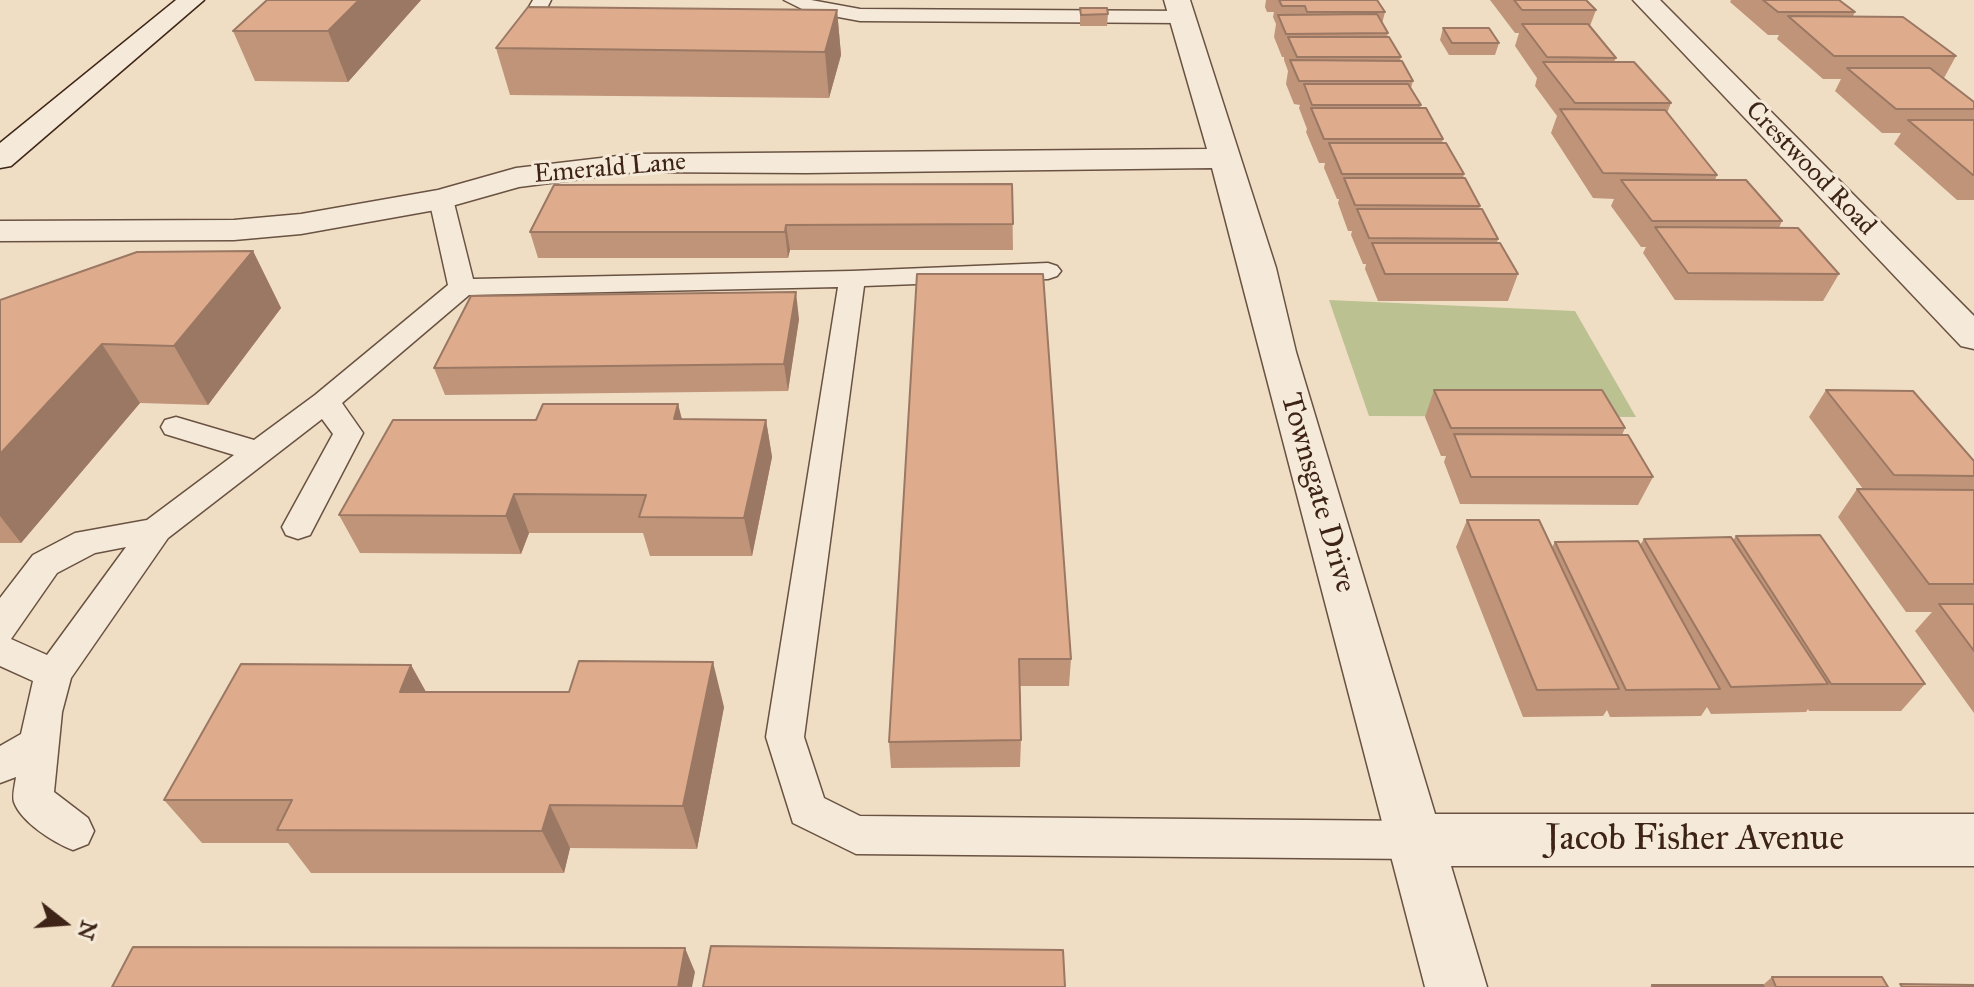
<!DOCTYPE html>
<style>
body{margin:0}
#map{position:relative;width:1974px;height:987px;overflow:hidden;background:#f0dec4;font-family:"IM FELL Great Primer",serif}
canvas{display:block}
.north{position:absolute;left:24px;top:883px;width:80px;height:80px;-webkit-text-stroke:6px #f5ead9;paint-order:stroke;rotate:107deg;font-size:22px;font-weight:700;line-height:32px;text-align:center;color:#3e2417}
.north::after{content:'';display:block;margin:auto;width:28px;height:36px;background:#3e2417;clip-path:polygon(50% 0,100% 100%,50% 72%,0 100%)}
</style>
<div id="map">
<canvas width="1974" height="987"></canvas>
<div class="north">N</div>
</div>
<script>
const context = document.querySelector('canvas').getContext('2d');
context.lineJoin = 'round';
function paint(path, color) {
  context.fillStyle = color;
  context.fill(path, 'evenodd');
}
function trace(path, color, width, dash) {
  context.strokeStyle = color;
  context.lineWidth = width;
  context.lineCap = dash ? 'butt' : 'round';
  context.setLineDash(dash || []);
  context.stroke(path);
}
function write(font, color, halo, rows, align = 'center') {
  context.font = font + ' "IM FELL Great Primer",serif';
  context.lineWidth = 6;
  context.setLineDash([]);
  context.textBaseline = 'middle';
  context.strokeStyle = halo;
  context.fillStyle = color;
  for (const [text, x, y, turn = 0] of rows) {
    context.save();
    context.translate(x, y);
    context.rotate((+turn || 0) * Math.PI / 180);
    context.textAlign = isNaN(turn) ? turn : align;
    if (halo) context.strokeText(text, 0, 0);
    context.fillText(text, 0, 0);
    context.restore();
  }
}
paint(new Path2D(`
 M1329 300 1575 311 1636 417 1369 416Z`), '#bcc192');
const service = new Path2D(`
 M533 0H551L541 20 554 22 557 26 554 30H521L518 26Z
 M784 0H811L860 9 1182 11 1191 17 1182 23 860 21 806 11Z
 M441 192 449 194 453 199 473 279 852 271 1048 263 1057 266 1061 271 1057 276 1048 279 864 286 804 737 824 798 860 816 1416 821 1431 827 1437 840 1431 853 1416 859 856 854 793 823 766 737 838 287 469 295 342 403 363 433 310 535 298 539 286 535 282 527 333 434 322 419 168 538 71 678 62 712 54 792 88 818 94 831 88 844 73 850C54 843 21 822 14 802 12 795 15 785 16 777L0 783V746L21 734 33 681 0 666V598L33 555 75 533 147 520 234 455 165 434 161 427 165 420 176 417 254 440 315 395 448 285 429 199 433 194ZM126 547 47 655 11 639 57 573 95 553Z`);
const minor = new Path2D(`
 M1164 0H1190L1276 268 1296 352 1435 814H1974V866H1451L1487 987H1425L1212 168 806 173 635 172 519 187 441 209 301 234 234 240 0 241V221L234 220 301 214 438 190 516 168 635 154 1207 149Z
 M1633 0H1660L1974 316V349L1961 346Z`);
const secondary = new Path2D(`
 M176 0H204L11 166 0 168V143Z`);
trace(service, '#6a5242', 3);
trace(minor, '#6a5242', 3);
trace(secondary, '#3e2417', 3);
paint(service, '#f5ead9');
paint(minor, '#f5ead9');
paint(secondary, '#f5ead9');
paint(new Path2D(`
 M267 0H421L348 82 255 81 233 31Z
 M1266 0H1377L1385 12 1382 24 1388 33 1387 37 1401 57 1400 61 1413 81 1411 88 1421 105 1420 108 1443 139 1442 143 1464 174 1463 178 1480 206 1479 209 1498 239 1497 243 1518 274 1508 301H1378L1365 269 1366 264H1363L1351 235 1352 231H1348L1338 203 1339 199H1337L1324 168 1325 163H1319L1306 132 1307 129 1299 108 1300 105 1294 104 1286 84 1288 71 1284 60V57H1282L1274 37 1276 24 1273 17 1274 12H1267L1265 7Z
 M1490 0H1586L1596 10 1590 26 1616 58 1614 62 1671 103 1667 113 1717 175 1715 180 1782 221 1779 228 1839 274 1823 301 1675 300 1643 253 1646 247H1641L1611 206 1614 199 1593 198 1551 133 1557 116 1535 86 1537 78 1515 46 1519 33H1515Z
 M1731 0H1839L1855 12 1853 16 1956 56 1944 78 1974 102V200H1957L1894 144 1901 133H1882L1835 91 1841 79H1823L1777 39 1779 35H1768L1730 2Z
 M1080 8 1108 14 1107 26H1080Z
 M837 10 841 55 829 98 510 95 496 48Z
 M1443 28 1499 43 1495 55H1449L1440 40Z
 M1012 184 1013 250H790L788 258H538L530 232Z
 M253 251 281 308 208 405 140 403 21 543H0V300Z
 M917 274 1071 659 1069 686H1020L1021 740 1020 767 891 768 889 742Z
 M799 319 788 391 445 395 434 368Z
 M1434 390 1625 428 1622 435 1653 477 1638 505 1460 504 1444 462 1446 456H1441L1425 417Z
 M1826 390 1974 461V713L1915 631 1932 612H1906L1838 517 1857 489H1863L1809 417Z
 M678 404 682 419 766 420 772 457 752 556H650L643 533H529L521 554 360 553 339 515 536 420Z
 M1467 520 1552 547 1555 542 1640 545 1644 539 1733 540 1736 536 1925 684 1901 711H1809L1808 709 1806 712 1711 714 1707 707 1701 716 1610 717 1607 710 1603 716 1523 717 1456 547Z
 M411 665 426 692 724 707 697 849 570 848 564 873H311L288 843H202L164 800Z
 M1772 977 1888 987H1650L1652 985H1763Z`), '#bf9479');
paint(new Path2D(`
 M359 0H421L348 82 328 31Z
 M837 10 841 55 829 98 825 52Z
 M786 225 790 250 788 258 785 232Z
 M253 251 281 308 208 405 174 346Z
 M796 292 799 319 788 391 784 364Z
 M102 344 140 403 21 543 0 516V454Z
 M678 404 687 442 674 419Z
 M766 420 772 457 752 556 744 518Z
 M514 494 529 533 521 554 506 516Z
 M713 662 724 707 697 849 683 806Z
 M411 665 436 710 400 692Z
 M550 805 570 848 564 873 542 831Z
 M685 948 695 972 692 987H678Z`), '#9b7863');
const building = new Path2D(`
 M267 0H359L328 31H233Z
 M1279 0H1377L1385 12H1307L1305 6H1282Z
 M1514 0H1586L1596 10H1522Z
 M1763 0H1839L1855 12H1778Z
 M528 7 837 10 825 52 496 48Z
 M1080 8H1107L1108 14 1081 15Z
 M1377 14 1388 33 1286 34 1278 15Z
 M1788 16 1903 17 1956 56H1834Z
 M1522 24H1588L1616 58 1547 57Z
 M1443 28H1489L1499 43H1452Z
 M1288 37H1389L1401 57H1297Z
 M1290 60 1402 61 1413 81H1299Z
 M1543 62H1634L1671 103H1575Z
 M1847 68H1930L1974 102V109H1896Z
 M1304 84H1408L1421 105H1312Z
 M1311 108H1426L1443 139H1324Z
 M1560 109 1665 110 1717 175 1603 173Z
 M1908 120H1974V175H1973Z
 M1329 143H1446L1464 174H1342Z
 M1344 178H1465L1480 206 1355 205Z
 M1621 180H1746L1782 221H1652Z
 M1012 184 1013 224 786 225 785 232H530L554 185Z
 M1357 209H1482L1498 239 1369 238Z
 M1655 227 1798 228 1839 274 1688 273Z
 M1372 243H1500L1518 274H1385Z
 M253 251 174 346 102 344 0 454V300L137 252Z
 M917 274H1043L1071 659H1019L1021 740 889 742Z
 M796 292 784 364 434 368 471 296Z
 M1434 390H1602L1625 428H1451Z
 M1826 390 1913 391 1974 461V476L1894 475Z
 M543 404H678L674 419 766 420 744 518 639 517 646 495 514 494 506 516 339 515 393 420H536Z
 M1454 434 1628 435 1653 477H1471Z
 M1857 489 1974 490V584H1929Z
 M1467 520H1539L1619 689 1537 690Z
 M1820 535 1925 684H1831L1736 536Z
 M1731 537 1828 684 1731 687 1644 539Z
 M1638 541 1720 689 1626 690 1555 542Z
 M1939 604H1974V651Z
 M579 661 713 662 683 806 550 805 542 831 277 830 292 800H164L241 664 411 665 400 692H569Z
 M711 946 1063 950 1065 987H703Z
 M133 947 685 948 678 987H112Z
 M1772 977H1882L1888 987H1776Z
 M1900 984 1974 985V987H1902Z
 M1652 985H1763L1764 987H1653Z`);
paint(building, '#deac8d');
trace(building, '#9b7863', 2);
write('26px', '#3e2417', '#f5ead9', [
 ["Emerald Lane",610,169,-5],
 ["Crestwood Road",1810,169,46]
]);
write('30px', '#3e2417', '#f5ead9', [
 ["Townsgate Drive",1317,493,74]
]);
write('36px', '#3e2417', '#f5ead9', [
 ["Jacob Fisher Avenue",1695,840]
]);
</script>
